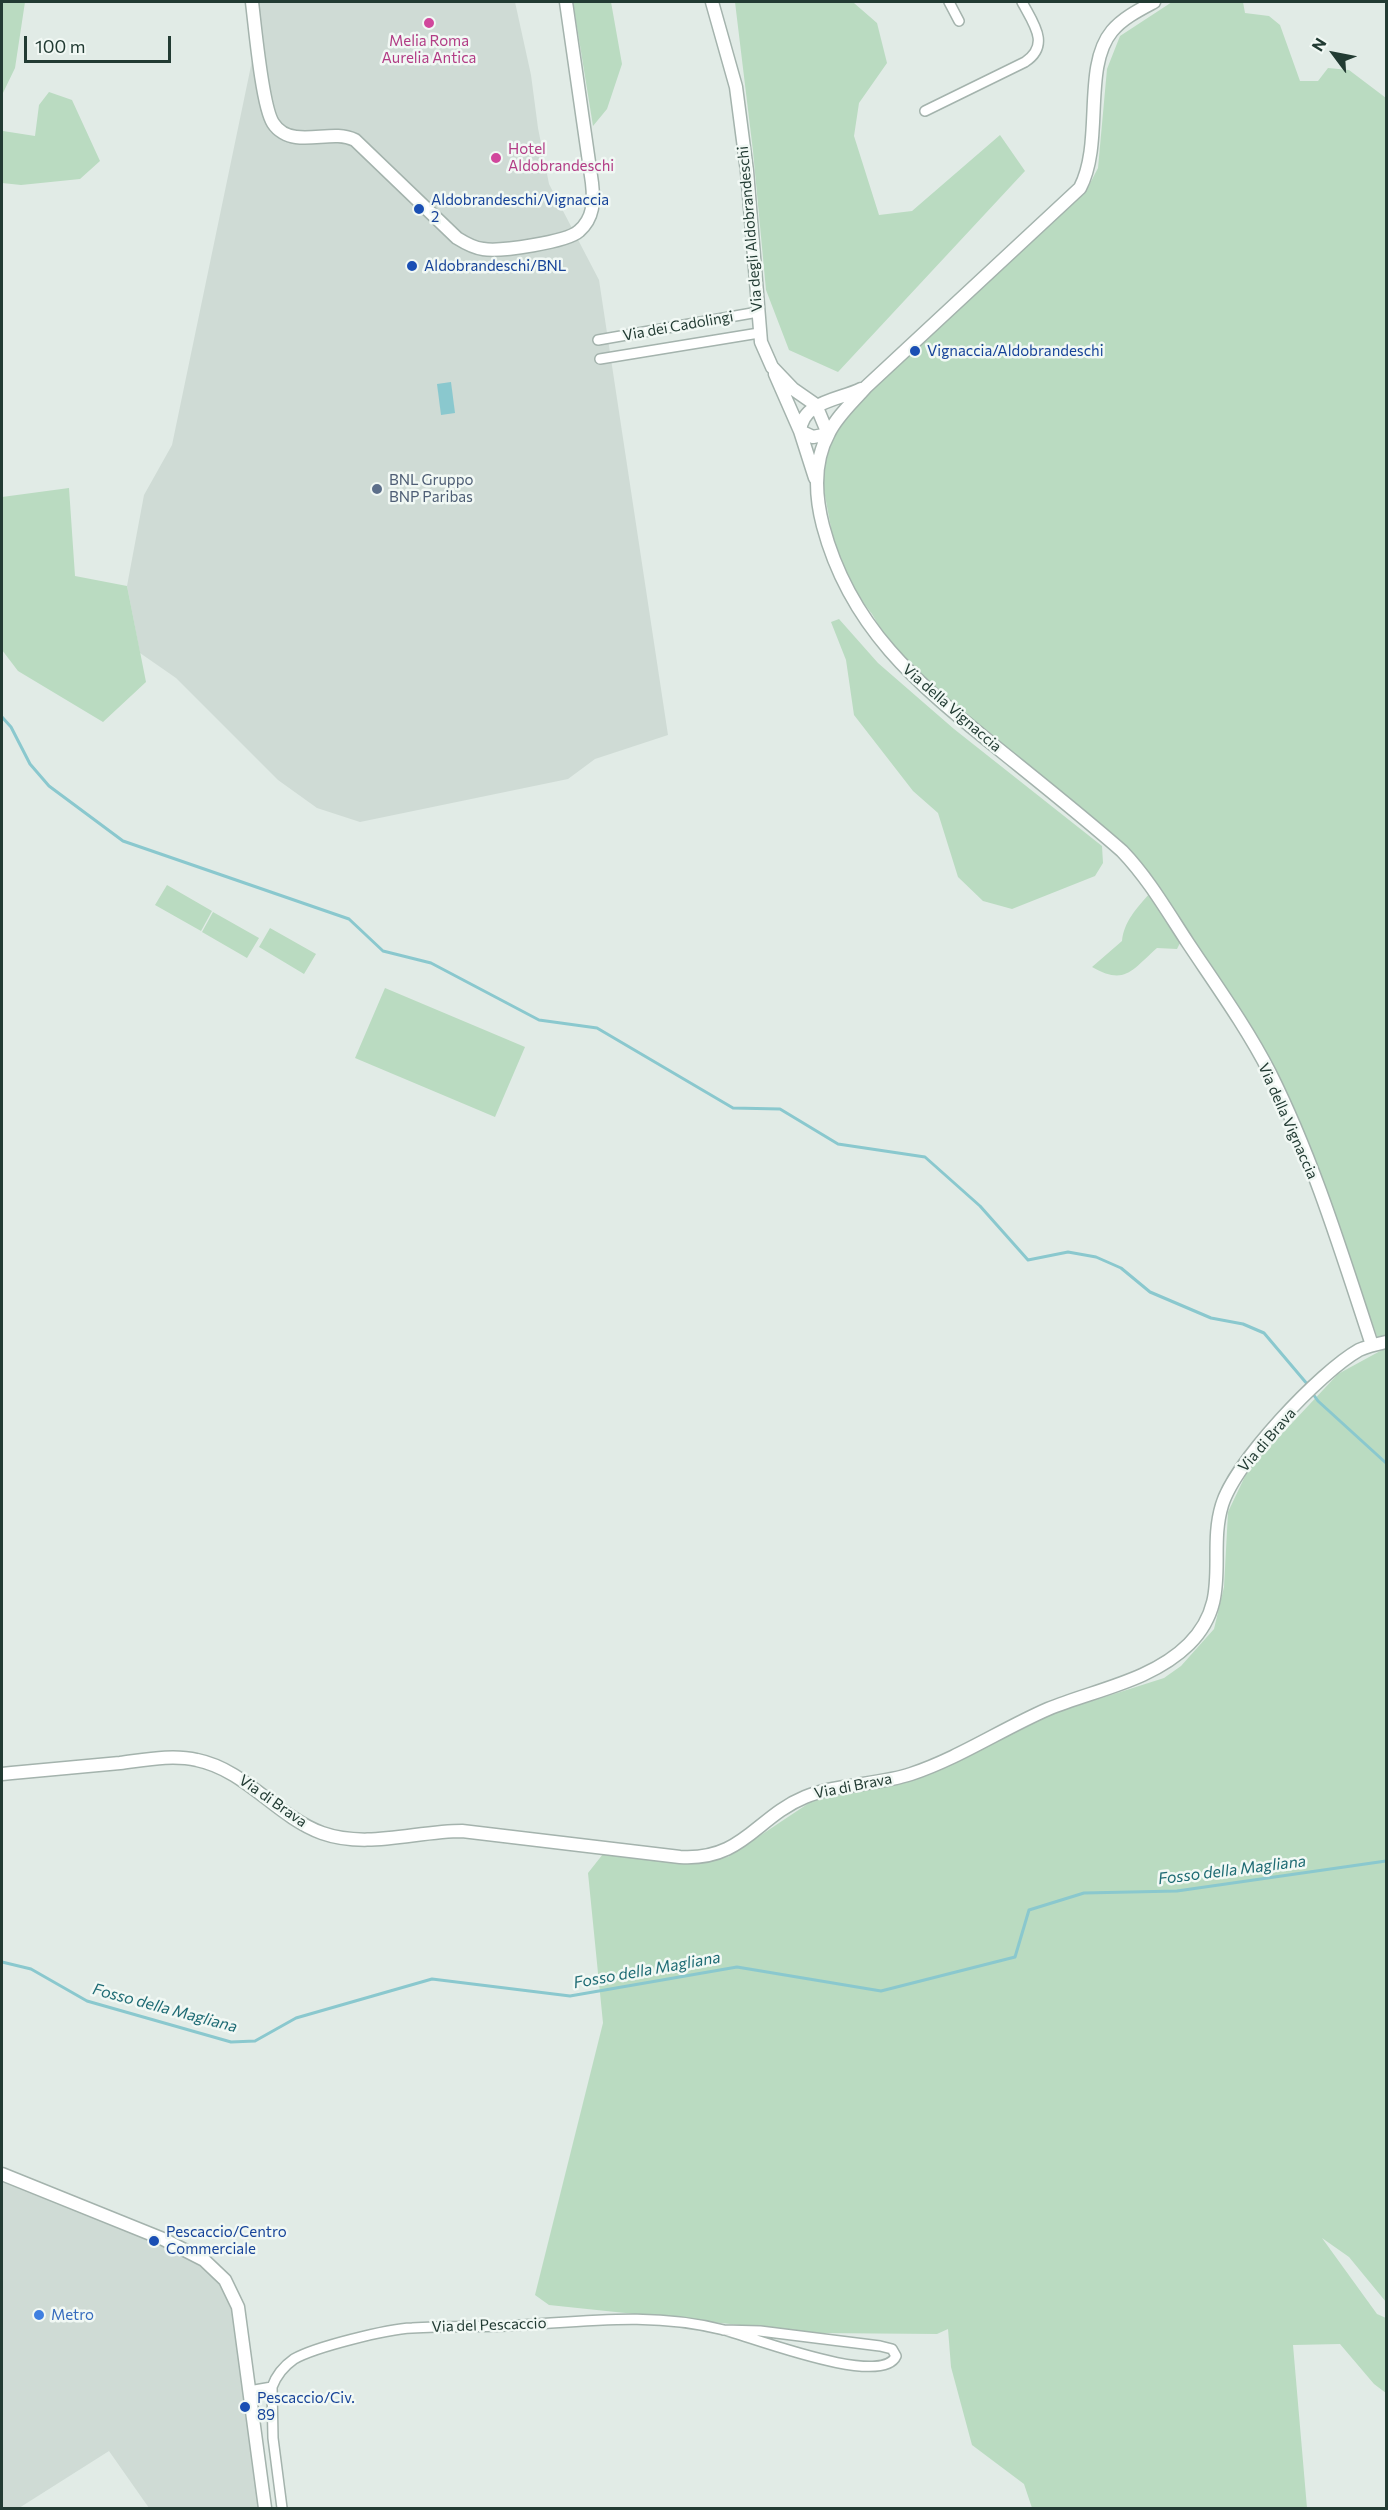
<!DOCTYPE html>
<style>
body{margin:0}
#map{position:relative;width:1388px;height:2510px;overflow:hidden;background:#e1ebe6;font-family:Commissioner,sans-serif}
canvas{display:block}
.frame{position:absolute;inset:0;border:3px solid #223b33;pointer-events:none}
.north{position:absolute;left:1304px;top:24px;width:60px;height:60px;-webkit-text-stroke:4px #f1f8f4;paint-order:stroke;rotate:302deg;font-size:16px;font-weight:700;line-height:24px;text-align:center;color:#223b33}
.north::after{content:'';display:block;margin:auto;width:21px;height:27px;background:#223b33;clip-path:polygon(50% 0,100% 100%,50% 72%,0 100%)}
.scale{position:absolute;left:24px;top:36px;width:147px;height:27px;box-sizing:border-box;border:3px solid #223b33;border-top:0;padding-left:8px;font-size:18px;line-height:21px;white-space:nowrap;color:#223b33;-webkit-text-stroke:4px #f1f8f4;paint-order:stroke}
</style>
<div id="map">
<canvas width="1388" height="2510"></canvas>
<div class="frame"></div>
<div class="north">N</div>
<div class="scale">100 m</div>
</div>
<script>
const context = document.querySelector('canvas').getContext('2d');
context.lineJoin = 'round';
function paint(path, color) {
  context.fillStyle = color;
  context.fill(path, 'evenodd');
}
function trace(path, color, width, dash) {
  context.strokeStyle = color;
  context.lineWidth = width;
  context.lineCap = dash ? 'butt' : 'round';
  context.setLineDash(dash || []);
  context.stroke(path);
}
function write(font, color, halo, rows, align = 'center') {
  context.font = font + ' Commissioner,sans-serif';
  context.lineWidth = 5;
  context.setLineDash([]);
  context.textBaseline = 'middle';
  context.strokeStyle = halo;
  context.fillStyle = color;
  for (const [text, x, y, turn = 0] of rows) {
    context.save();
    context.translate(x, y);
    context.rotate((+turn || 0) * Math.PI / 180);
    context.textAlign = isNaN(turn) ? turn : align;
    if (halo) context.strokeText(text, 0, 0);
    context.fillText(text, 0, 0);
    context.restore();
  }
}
paint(new Path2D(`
 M252 2H515L531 75 538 128 549 184 599 280 668 735 595 759 568 779 360 822 317 808 278 780 176 678 140 653 127 586 144 495 172 445 257 37Z
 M2 2173 190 2253 233 2293 265 2508H149L109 2451 19 2508H2Z`), '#cfdbd5');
paint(new Path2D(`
 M2 2H25L15 68 2 95Z
 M573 2H611L622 64 607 109 593 126Z
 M735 2 854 3 877 23 887 63 859 103 854 136 879 215 912 211 1000 135 1025 171 838 372 789 350 766 290 753 151Z
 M1172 2H1243L1245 13 1269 16 1280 25 1300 81H1318L1328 68 1349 70 1386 98V2302L1349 2257 1322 2238 1377 2314 1386 2318V2393L1374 2384 1340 2344 1293 2345 1307 2508H1032L1024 2484 972 2445 951 2367 948 2329 937 2334 816 2333 549 2305 535 2295 603 2023 588 1873 603 1854 689 1861 728 1857 815 1799 918 1778 1042 1717 1164 1678 1181 1666 1214 1629 1224 1587 1228 1512 1248 1470 1338 1374 1382 1350 1300 1122 1233 999 1132 854 929 685 886 638 872 614 839 571 821 474 828 449 850 409 1085 193 1098 168 1107 69 1120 36Z
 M49 92 72 100 100 161 80 179 21 185 2 183V129L3 131 35 136 39 105Z
 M69 488 75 576 127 586 146 682 103 722 18 671 2 650V497Z
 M839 619 878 663 954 729 1102 846 1103 863 1095 876 1012 909 983 901 958 877 938 813 913 791 854 715 846 660 831 622Z
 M167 885 212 911 201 931 155 905Z
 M1150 893 1181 941 1177 949 1157 948C1132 970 1125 986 1092 967L1122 941C1124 921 1137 908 1150 893Z
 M213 912 259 938 247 958 202 932Z
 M270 928 316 954 304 974 259 947Z
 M385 988 525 1047 495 1117 355 1058Z`), '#badbc1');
paint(new Path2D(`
 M451 382 455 413 441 415 437 384Z`), '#8ac8ce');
trace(new Path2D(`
 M2 717 11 727 30 764 49 786 123 841 349 919 383 951 431 963 539 1020 597 1028 733 1108 780 1109 838 1144 925 1157 980 1206 1028 1260 1068 1252 1096 1257 1121 1268 1150 1292 1211 1318 1243 1324 1264 1333 1308 1385
 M1313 1394 1318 1401 1386 1463
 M2 1962 31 1969 87 2001 231 2042 255 2041 296 2018 432 1979 570 1996 737 1967 881 1991 1015 1957 1029 1910 1084 1893 1177 1891 1386 1861`), '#8ac8ce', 3);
const minor = new Path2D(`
 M949 2 959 21
 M925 111 1025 62C1051 45 1033 23 1022 2
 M598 340 758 312
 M600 359 759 333
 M272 2387 273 2438 282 2508
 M249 2391 272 2387C276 2376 284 2366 294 2359 315 2347 387 2329 412 2328 444 2326 476 2327 507 2326 582 2322 650 2311 724 2330 752 2337 882 2388 896 2356L892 2349 880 2346 760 2331 723 2330`);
const tertiary = new Path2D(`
 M252 2C255 26 262 106 273 123 278 131 287 136 296 137 316 140 337 131 355 140L457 238C465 243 474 248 483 249 500 252 567 242 579 231 594 218 594 201 592 183L566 2
 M712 2 736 87 747 171 761 342 772 367 793 389 816 405 828 434
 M1154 2C1139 10 1123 18 1112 31 1082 67 1104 142 1080 188L866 387C853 402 837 416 829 433 813 462 815 495 823 526 850 628 917 683 996 747 1038 781 1081 815 1122 851 1148 878 1167 911 1188 943 1216 985 1247 1028 1270 1073 1313 1159 1342 1254 1372 1345
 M775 374 800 431 815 478
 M800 431C803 401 839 400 861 389
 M800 431 813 437 828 434
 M2 1774C41 1770 80 1767 120 1763 144 1760 172 1754 197 1760 246 1770 276 1816 322 1833 367 1849 416 1831 462 1831L680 1857C743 1861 756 1817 805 1797 835 1784 878 1785 911 1774 959 1758 1002 1729 1048 1709 1094 1690 1152 1681 1189 1644 1233 1600 1207 1554 1222 1505 1235 1462 1320 1372 1359 1350 1368 1346 1377 1344 1386 1342
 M2 2174 163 2239 204 2260 225 2280 238 2307 265 2508`);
trace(minor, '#a4b3ad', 12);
trace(tertiary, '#a4b3ad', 15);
trace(minor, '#fff', 9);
trace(tertiary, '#fff', 12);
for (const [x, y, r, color] of [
 [429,23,6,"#d1479c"],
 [496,158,6,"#d1479c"],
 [419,209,6,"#1a4fb4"],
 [412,266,6,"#1a4fb4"],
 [915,351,6,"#1a4fb4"],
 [377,489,6,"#5c6f8a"],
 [154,2241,6,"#1a4fb4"],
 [39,2315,6,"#3f7fe0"],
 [245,2407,6,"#1a4fb4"]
]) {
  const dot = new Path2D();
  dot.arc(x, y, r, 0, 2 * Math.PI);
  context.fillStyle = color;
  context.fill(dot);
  trace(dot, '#f1f8f4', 2);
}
write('15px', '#b23c85', '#f1f8f4', [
 ["Melia Roma",429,41],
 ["Aurelia Antica",429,58],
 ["Hotel",508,149,"left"],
 ["Aldobrandeschi",508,166,"left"]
]);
write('15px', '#164399', '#f1f8f4', [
 ["Aldobrandeschi/Vignaccia",431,200],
 ["2",431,217],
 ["Aldobrandeschi/BNL",424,266],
 ["Vignaccia/Aldobrandeschi",927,351],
 ["Pescaccio/Centro",166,2232],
 ["Commerciale",166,2249],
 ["Pescaccio/Civ.",257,2398],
 ["89",257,2415]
], 'left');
write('15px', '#223b33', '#f1f8f4', [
 ["Via degli Aldobrandeschi",750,229,-95],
 ["Via dei Cadolingi",678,326,-10],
 ["Via della Vignaccia",952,708,41],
 ["Via della Vignaccia",1288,1121,66],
 ["Via di Brava",1267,1440,-49],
 ["Via di Brava",853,1786,-11],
 ["Via di Brava",273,1801,35],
 ["Via del Pescaccio",489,2325,-2]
]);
write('15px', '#4e5e75', '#f1f8f4', [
 ["BNL Gruppo",389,480],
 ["BNP Paribas",389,497]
], 'left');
write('15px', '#366cbe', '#f1f8f4', [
 ["Metro",51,2315]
], 'left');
write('italic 16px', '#1e6b74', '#f1f8f4', [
 ["Fosso della Magliana",1232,1870,-7],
 ["Fosso della Magliana",647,1970,-10],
 ["Fosso della Magliana",165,2008,15]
]);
</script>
